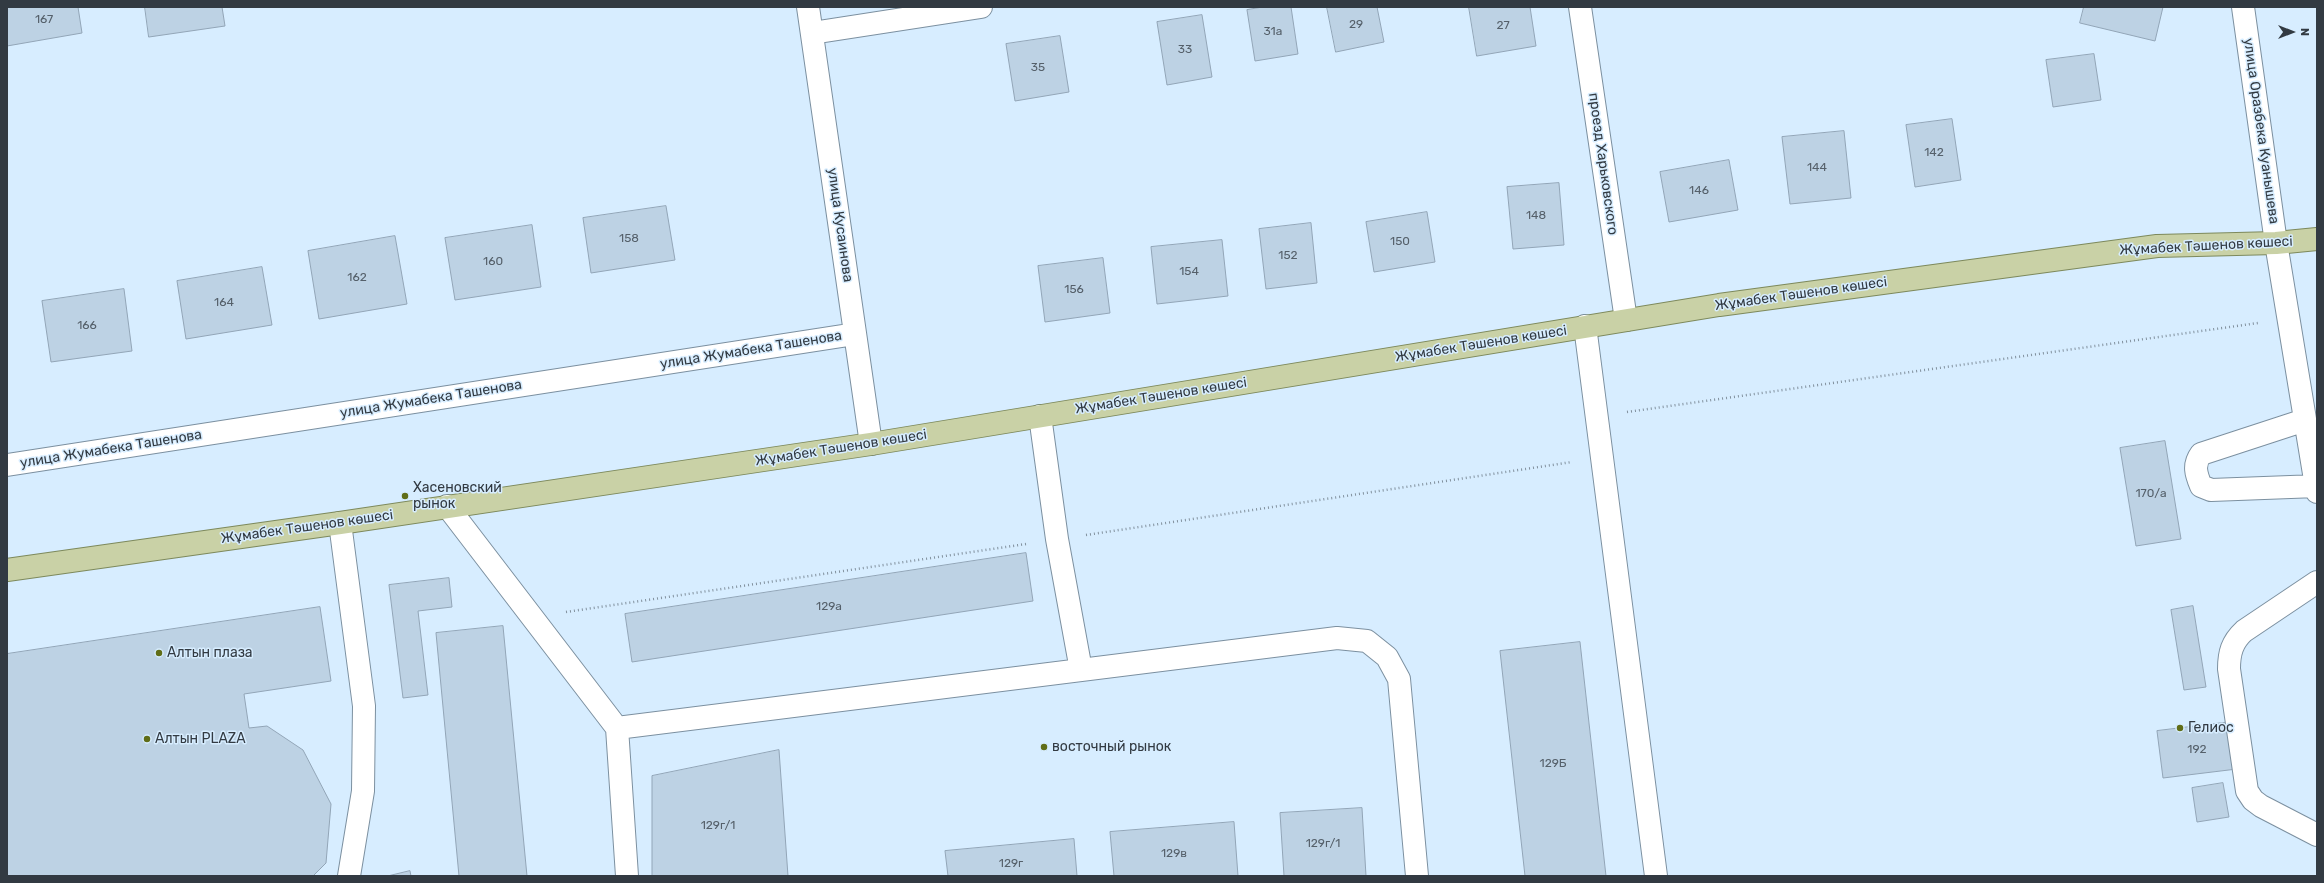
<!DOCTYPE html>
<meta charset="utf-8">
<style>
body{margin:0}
#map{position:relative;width:2324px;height:883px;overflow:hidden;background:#d7edff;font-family:Rubik,sans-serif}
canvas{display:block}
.frame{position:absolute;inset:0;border:8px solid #323a42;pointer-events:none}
.north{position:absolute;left:2272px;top:12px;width:40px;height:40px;-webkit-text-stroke:3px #d7edff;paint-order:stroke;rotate:90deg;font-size:11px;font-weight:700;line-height:16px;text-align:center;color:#323a42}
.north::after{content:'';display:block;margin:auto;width:14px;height:18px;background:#323a42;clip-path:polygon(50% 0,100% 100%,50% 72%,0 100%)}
</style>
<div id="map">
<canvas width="2324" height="883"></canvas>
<div class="frame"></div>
<div class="north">N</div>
</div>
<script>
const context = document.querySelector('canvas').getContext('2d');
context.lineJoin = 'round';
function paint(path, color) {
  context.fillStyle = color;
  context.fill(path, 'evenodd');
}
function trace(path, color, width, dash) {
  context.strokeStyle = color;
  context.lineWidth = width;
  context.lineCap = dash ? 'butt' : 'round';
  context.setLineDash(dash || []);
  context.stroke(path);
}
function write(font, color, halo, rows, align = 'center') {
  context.font = font + ' Rubik,sans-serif';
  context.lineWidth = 3;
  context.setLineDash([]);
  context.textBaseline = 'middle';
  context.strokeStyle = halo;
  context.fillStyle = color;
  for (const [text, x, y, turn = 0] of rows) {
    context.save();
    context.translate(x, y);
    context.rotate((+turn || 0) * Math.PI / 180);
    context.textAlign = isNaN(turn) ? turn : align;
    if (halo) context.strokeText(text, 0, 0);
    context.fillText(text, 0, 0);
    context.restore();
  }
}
const building = new Path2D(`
 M7 7H78L82 33 7 46Z
 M145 7H222L225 26 149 37Z
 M1263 7H1291L1298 54 1255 61 1247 10Z
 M1327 7H1377L1384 42 1336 52Z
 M1469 7H1530L1536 46 1477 56Z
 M2084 7H2163L2155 41 2080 23Z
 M1202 15 1212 77 1167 85 1157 22Z
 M1060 36 1069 92 1015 101 1006 44Z
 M2094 54 2101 100 2053 107 2046 60Z
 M1952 119 1961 180 1915 187 1906 125Z
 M1844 131 1851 198 1790 204 1782 137Z
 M1729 160 1738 210 1669 222 1660 172Z
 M1559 183 1564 245 1513 249 1507 187Z
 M666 206 675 260 591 273 583 218Z
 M1427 212 1435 262 1374 272 1366 222Z
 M1311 223 1317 283 1266 289 1259 229Z
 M532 225 541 287 455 300 445 238Z
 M395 236 407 304 319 319 308 251Z
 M1222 240 1228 296 1157 304 1151 247Z
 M1103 258 1110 313 1045 322 1038 266Z
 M262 267 272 325 186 339 177 281Z
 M124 289 132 351 51 362 42 301Z
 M2165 441 2181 539 2136 546 2120 448Z
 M1026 553 1033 601 632 662 625 614Z
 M449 578 452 607 418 611 428 695 403 698 389 585Z
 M2193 606 2206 687 2184 690 2171 610Z
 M320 607 331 681 244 694 249 728 267 726 303 750 331 804 326 863 313 876H7V654Z
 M503 626 527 876H459L436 633Z
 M1580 642 1606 876H1525L1500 651Z
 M2231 722 2237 769 2163 778 2157 731Z
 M779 750 788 876H652V776Z
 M2223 783 2229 817 2197 822 2192 788Z
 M1362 808 1366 876H1284L1280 813Z
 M1234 822 1238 876H1114L1110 832Z
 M1074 839 1077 876H948L945 851Z
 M410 871 411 876H388Z`);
paint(building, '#bdd2e4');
trace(building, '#92a5b7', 1);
const minor = new Path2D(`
 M808 7 871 444
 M1580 7 1626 320
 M2243 7 2276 243 2317 492
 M812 33 981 7
 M1585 326 1656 876
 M1040 416 1057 539 1081 670
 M2305 420 2201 454C2193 465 2196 474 2201 486L2211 490 2317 486
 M7 465 855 334
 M447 506 617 728 627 876
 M340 523 364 706 363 791 349 876
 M2317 582 2244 631C2232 642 2229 653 2229 669L2247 791 2253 800 2261 806 2317 835
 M617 728 1337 638 1367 641 1387 657 1399 679 1417 876`);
const major = new Path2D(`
 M7 570 340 523 871 444 1719 305 2157 246 2276 243 2317 239`);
trace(minor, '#7c90a0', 24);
trace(major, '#7d895c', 24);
trace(new Path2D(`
 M1627 412 2258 323
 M1086 535 1572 462
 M566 612 1026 544`), '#82919e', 2.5, [1, 3]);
trace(minor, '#fff', 22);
trace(major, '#c9d1a6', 22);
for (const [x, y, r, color] of [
 [405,496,4,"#606d17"],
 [159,653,4,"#606d17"],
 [2180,728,4,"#606d17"],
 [147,739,4,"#606d17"],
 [1044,747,4,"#606d17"]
]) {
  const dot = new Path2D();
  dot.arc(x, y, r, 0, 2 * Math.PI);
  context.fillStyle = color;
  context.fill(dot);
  trace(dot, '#d7edff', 1.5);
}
write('12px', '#55606a', null, [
 ["167",44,20],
 ["29",1356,25],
 ["27",1503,26],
 ["31а",1273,32],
 ["33",1185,50],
 ["35",1038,68],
 ["142",1934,153],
 ["144",1817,168],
 ["146",1699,191],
 ["148",1536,216],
 ["158",629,239],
 ["150",1400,242],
 ["152",1288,256],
 ["160",493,262],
 ["154",1189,272],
 ["162",357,278],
 ["156",1074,290],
 ["164",224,303],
 ["166",87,326],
 ["170/а",2151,494],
 ["129а",829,607],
 ["192",2197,750],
 ["129Б",1553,764],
 ["129г/1",718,826],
 ["129г/1",1323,844],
 ["129в",1174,854],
 ["129г",1011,864]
]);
write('14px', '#323a42', '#d7edff', [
 ["улица Оразбека Куанышева",2261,131,82],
 ["проезд Харьковского",1603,164,82],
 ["улица Кусаинова",840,225,82],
 ["Жұмабек Тәшенов көшесі",2206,246,-3],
 ["Жұмабек Тәшенов көшесі",1801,294,-8],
 ["Жұмабек Тәшенов көшесі",1481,344,-9],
 ["улица Жумабека Ташенова",751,350,-9],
 ["Жұмабек Тәшенов көшесі",1161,396,-9],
 ["улица Жумабека Ташенова",431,399,-9],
 ["Жұмабек Тәшенов көшесі",841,448,-9],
 ["улица Жумабека Ташенова",111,449,-9],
 ["Жұмабек Тәшенов көшесі",307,527,-8]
]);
write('14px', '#323a42', '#d7edff', [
 ["Хасеновский",413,488],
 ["рынок",413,504],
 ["Алтын плаза",167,653],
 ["Гелиос",2188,728],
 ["Алтын PLAZA",155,739],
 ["восточный рынок",1052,747]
], 'left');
</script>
